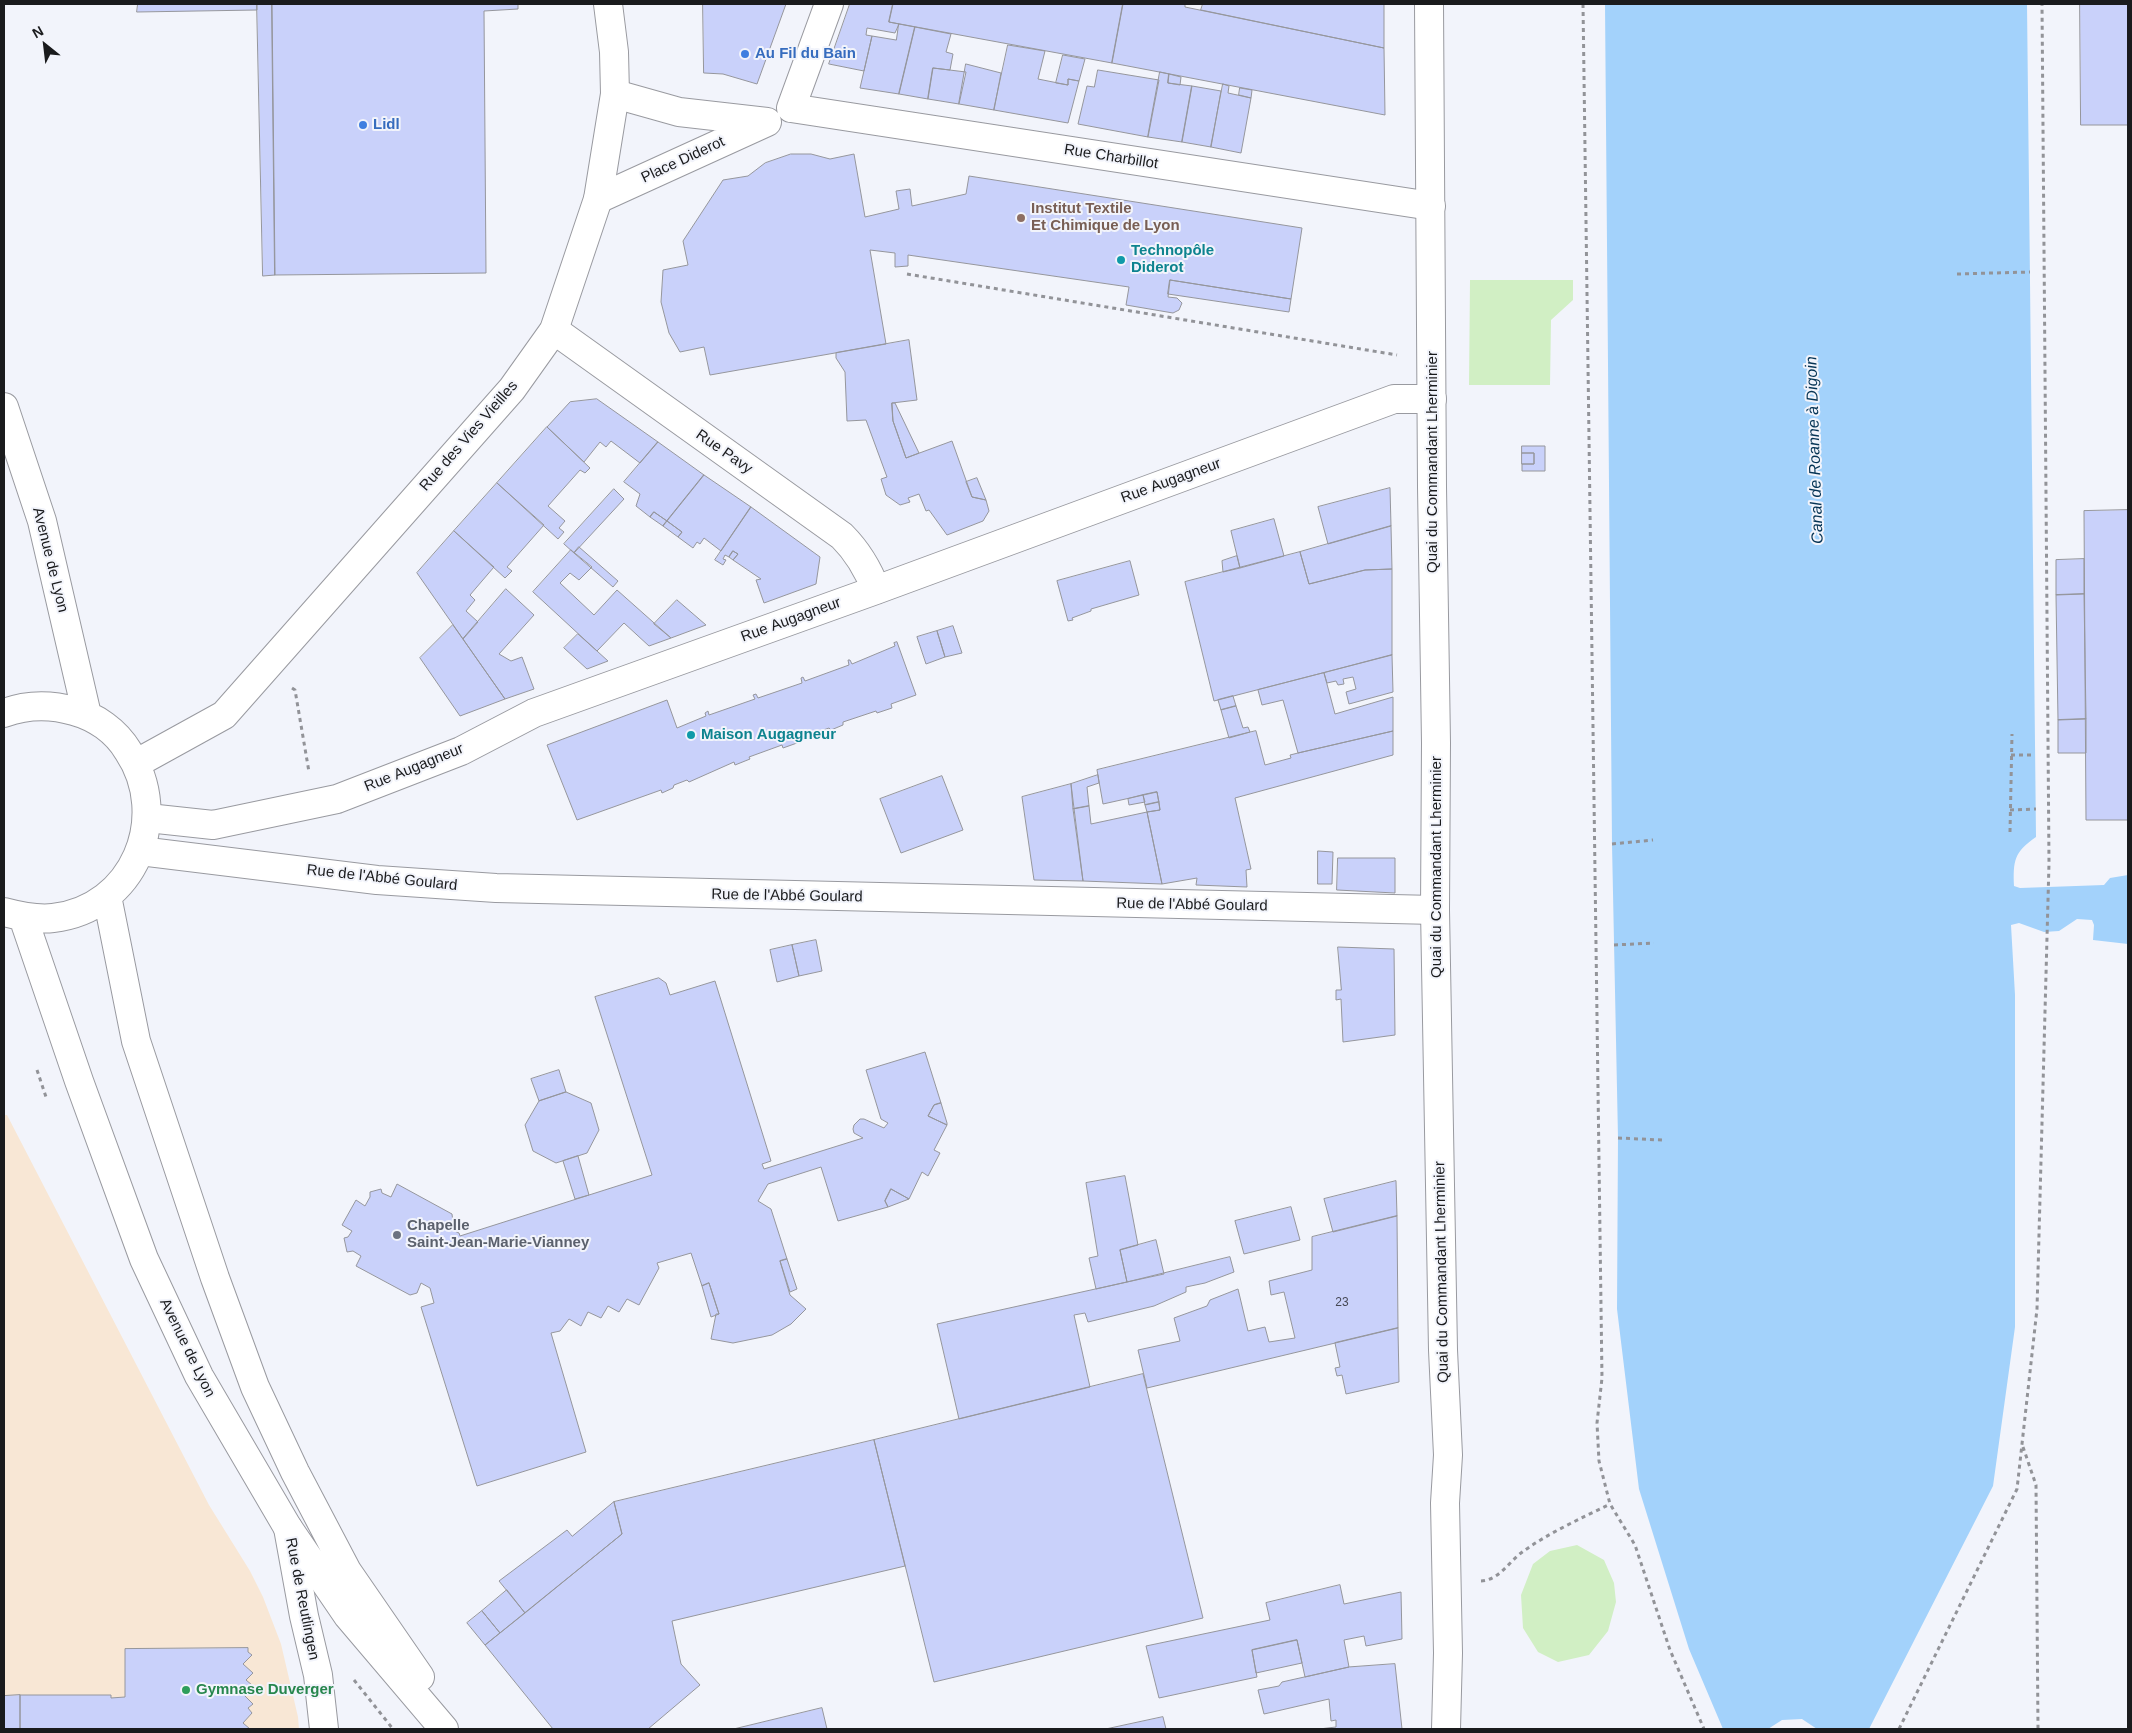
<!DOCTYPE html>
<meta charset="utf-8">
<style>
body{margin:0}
#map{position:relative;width:2132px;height:1733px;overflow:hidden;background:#f2f4fb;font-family:Helvetica,sans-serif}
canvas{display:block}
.frame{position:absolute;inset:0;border:5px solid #1a1b1d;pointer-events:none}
.north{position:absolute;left:20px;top:20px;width:50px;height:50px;-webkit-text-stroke:4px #f2f4fb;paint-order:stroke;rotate:331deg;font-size:14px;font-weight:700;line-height:20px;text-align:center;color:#1a1b1d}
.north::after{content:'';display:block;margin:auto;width:18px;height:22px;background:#1a1b1d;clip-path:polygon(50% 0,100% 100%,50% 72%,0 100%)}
</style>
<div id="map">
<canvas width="2132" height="1733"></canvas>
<div class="frame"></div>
<div class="north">N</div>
</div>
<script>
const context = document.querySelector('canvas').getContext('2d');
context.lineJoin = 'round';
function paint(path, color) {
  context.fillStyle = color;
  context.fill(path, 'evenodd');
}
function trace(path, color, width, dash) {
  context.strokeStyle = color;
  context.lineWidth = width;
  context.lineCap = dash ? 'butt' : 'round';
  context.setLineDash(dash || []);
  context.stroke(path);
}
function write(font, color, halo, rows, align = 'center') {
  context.font = font + ' Helvetica,sans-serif';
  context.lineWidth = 4;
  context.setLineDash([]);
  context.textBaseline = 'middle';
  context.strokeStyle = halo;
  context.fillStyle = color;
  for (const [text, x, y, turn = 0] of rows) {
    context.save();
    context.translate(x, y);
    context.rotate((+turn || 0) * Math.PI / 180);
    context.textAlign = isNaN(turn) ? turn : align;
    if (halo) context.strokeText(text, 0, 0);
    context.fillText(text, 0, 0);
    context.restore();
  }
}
paint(new Path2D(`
 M4 1115H7L209 1505 250 1571 263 1597 281 1644 298 1717 299 1729H250L243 1723 252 1713 248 1708 253 1704 243 1694 252 1685 246 1680 252 1673 243 1664 252 1655 248 1652 247 1648 126 1649 125 1697 111 1698V1695H20V1729H4Z`), '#f8e7d5');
paint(new Path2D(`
 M1470 280H1573V300L1551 320 1550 385H1469Z
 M1577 1545 1604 1560 1614 1583 1616 1602 1608 1631 1589 1655 1558 1662 1538 1652 1523 1628 1521 1595 1533 1564 1550 1551Z`), '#d1efc4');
paint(new Path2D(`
 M1605 4H2027L2036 837C2014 852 2013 861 2014 886L2020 888 2104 885 2110 878 2128 875V944L2093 940 2094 925 2092 920 2077 919 2059 931 2044 932 2019 923 2011 925 2015 995V1327L1993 1486 1869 1729H1817L1802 1719 1782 1720 1768 1729H1723L1689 1649 1639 1489 1617 1309 1618 1138 1612 844Z`), '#a3d2fb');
const building = new Path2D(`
 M138 4H257V10L137 12Z
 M257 4H272L275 275 263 276Z
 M272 4H518V9L484 11 486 273 275 275Z
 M703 4H786L757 84 723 74 704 73Z
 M850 4H893L889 22 899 24 895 33 867 28 866 35 872 36 864 71 829 64Z
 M893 4H1123L1112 63 889 22Z
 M1123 4H1185V7L1384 48 1385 115 1112 63Z
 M1203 4H1384V48L1201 10Z
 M2080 4H2128V125H2081Z
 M899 24 915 27 899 94 860 88 872 36 896 40Z
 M915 27 951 34 946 52 953 54 950 70 933 68 928 99 899 94Z
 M1008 45 1045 51 1038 79 1068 85V79L1079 81 1068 123 994 110Z
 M1063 55 1085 59 1079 81 1068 79V85L1056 83Z
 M966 64 1001 73 994 110 959 104Z
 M933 68 966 72 959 104 928 99Z
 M1098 70 1159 80 1148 137 1078 124 1087 86 1094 87Z
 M1160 72 1169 74 1168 83 1192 86 1182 142 1148 137Z
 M1169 74 1181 77 1180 85 1168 83Z
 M1223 84 1229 86 1228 93 1251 98 1241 153 1211 147Z
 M1192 86 1221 91 1211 147 1182 142Z
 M1240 88 1252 90 1251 98 1239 95Z
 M791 154H811L830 159 854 154 865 217 899 209 896 191 910 189 912 206 966 194 969 176 1302 228 1291 299 1170 280 1168 297 1177 298 1182 303 1179 310 1173 313 1126 305 1129 287 908 255V266L895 267V253L870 250 886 344 710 375 704 347 680 352 669 333 661 302 663 270 688 265 683 241 723 180 748 176 765 163Z
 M1170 280 1291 299 1289 312 1168 294Z
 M909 340 917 400 892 403 893 421 906 458 952 441 972 497 986 500 989 511 983 521 947 535 929 510 926 511 919 494 908 498 910 502 900 505 886 495 881 479 887 477 866 420 847 421 845 372 836 358V353Z
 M597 399 658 442 640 463 611 441 606 447 600 442 584 462 547 427 570 402Z
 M892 403H895L919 453 906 458 893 421Z
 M547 427 590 468 585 473 580 470 548 506 565 521 559 528 564 532 558 539 497 483Z
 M658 442 704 475 667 521 654 512 650 517 636 506 640 494 624 482Z
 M1522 446H1545V471H1522V464H1534V453H1522Z
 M1522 453H1534V464H1522Z
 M704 475 751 507 721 551 704 538 700 544 697 542 693 548 678 537 682 532 667 521Z
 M977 478 986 500 972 497 966 482Z
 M497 483 544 525 507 567 512 571 505 578 454 531Z
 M1390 488 1391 526 1328 544 1318 507Z
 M614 489 624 499 574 553 564 544Z
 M751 507 820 557 816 584 764 603 756 580 761 579 733 560 738 554 733 551 729 557 725 555 723 559 726 560 723 565 715 560Z
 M2128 510V820H2086L2084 511Z
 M654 512 667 521 663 526 650 517Z
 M1274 519 1284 556 1240 568 1231 531Z
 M667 521 682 532 678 537 663 526Z
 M1391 526 1392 569 1365 570 1309 584 1300 552Z
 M454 531 494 567 470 595 475 600 466 611 478 622 463 639 417 573Z
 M579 547 618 581 613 587 574 553Z
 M571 550 592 567 579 580 570 573 560 583 594 615 617 590 671 638 649 646 624 623 597 651 533 592Z
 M733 551 738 554 733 560 729 557Z
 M1300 552 1309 584 1365 570 1392 569V655L1214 701 1185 582Z
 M1237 556 1240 568 1223 572 1222 561Z
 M2084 559V594L2056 595V560Z
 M1130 561 1139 595 1091 609V611L1072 618 1073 620 1068 621 1057 581Z
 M506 589 534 615 499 654 511 661 522 657 534 689 505 699 463 639Z
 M2084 594 2086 719 2058 720 2056 595Z
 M677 600 706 625 671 638 654 624Z
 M453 625 505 699 460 716 420 658Z
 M953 626 962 653 945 657 937 631Z
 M937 631 945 657 926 664 917 637Z
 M578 634 597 651 608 661 587 669 564 648Z
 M897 642 916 695 891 704 892 708 877 713 876 711 843 722V725L831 730 829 728 796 740 797 743 783 748 782 745 749 757 750 759 735 765 734 762 689 782 687 780 674 785 673 788 662 793 661 790 577 820 547 745 667 700 677 728 706 716 705 713 708 711 709 715 755 699 753 695 756 694 758 698 802 683 801 678 803 677 805 681 849 665 848 660H850L852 664 895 646 894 643Z
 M1392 655 1393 692 1349 704 1346 692 1356 689 1353 677 1343 679 1344 684 1338 685 1336 681 1327 683 1324 673Z
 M1324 673 1335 714 1393 697V731L1298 753 1283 700 1262 705 1258 690Z
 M1233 696 1236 706 1221 710 1218 700Z
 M1236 706 1243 728 1248 727 1250 732 1229 738 1221 710Z
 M2086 719V753H2058V720Z
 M1256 731 1265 765 1291 758 1290 755 1298 753 1393 731V755L1235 798 1251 869 1246 870 1247 887 1196 885 1197 878 1162 884 1147 812 1160 810 1157 792 1103 804 1097 770Z
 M1098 775 1099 783 1087 787 1089 806 1073 809 1071 784Z
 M942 776 963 830 901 853 880 799Z
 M1071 784 1083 881 1034 880 1022 797Z
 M1157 792 1159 802 1145 805 1143 795Z
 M1143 795 1145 802 1129 805 1128 799Z
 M1159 802 1160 810 1147 812 1145 805Z
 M1089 806 1091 824 1147 812 1162 884 1083 881 1073 809Z
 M1318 851 1333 852 1332 884H1318Z
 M1338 858H1395V893L1337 890Z
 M816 940 822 971 799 976 792 945Z
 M792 945 799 976 777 982 770 950Z
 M1338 947 1394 949 1395 1035 1343 1042 1341 999 1336 1000V990H1341Z
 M659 978 666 983 670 995 715 981 771 1161 762 1164 764 1169 863 1138 854 1133 853 1129 854 1125 860 1119H864L884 1128 888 1123 881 1119 866 1070 925 1052 941 1103 934 1105 928 1116 947 1125 934 1150 940 1153 928 1176 922 1172 909 1199 891 1189 885 1201 888 1207 838 1221 821 1167 768 1184 758 1201 771 1209 787 1259 780 1261 790 1295 806 1309 791 1324 772 1335 733 1343 711 1339 716 1314H719L709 1283 702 1286 691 1253 657 1263 659 1268 639 1305 627 1299 619 1312 608 1306 601 1318 588 1312 581 1326 569 1319 560 1331 551 1333 586 1452 477 1486 421 1307 434 1303 430 1288 421 1283 417 1293 410 1295 356 1266 361 1256 353 1251 347 1252 344 1238 348 1237 352 1231 342 1225 356 1200 365 1206 370 1197V1192L381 1189 382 1193 391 1197 397 1184 452 1214 453 1222 450 1229 459 1233 460 1236 652 1175 595 997Z
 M559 1070 566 1092 539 1101 531 1079Z
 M566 1092 591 1103 599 1130 587 1153 556 1163 533 1151 525 1125 539 1101Z
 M941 1103 947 1123V1125L928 1116 934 1105Z
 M578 1156 589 1195 575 1199 563 1161Z
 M1125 1176 1138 1245 1120 1250 1127 1282 1096 1289 1089 1258 1098 1256 1086 1183Z
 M1396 1181 1397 1216 1333 1232 1324 1199Z
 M891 1189 909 1199 888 1207 885 1201Z
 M1291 1207 1300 1240 1244 1254 1235 1221Z
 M1397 1216 1398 1328 1147 1388 1138 1350 1180 1341 1174 1318 1207 1306 1210 1300 1238 1289 1248 1331 1265 1327 1269 1342 1295 1338 1284 1292 1271 1295 1269 1281 1312 1270V1237Z
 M1156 1240 1164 1274 1127 1282 1120 1250Z
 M1230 1257 1234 1272 1205 1283 1186 1287V1292L1154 1306 1088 1322 1085 1313 1074 1315 1090 1387 959 1419 937 1324 1127 1282Z
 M787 1259 797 1289 790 1292 780 1261Z
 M709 1283 719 1314 711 1317 702 1286Z
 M1398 1328 1399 1382 1346 1394 1342 1375 1337 1376 1335 1368 1340 1367 1335 1343Z
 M1143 1374 1203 1618 934 1682 874 1440Z
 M874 1440 905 1566 672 1621 681 1664 700 1685 648 1729H553L485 1645 622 1534 614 1502Z
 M614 1502 622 1534 525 1613 499 1581 567 1530 572 1536Z
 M1340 1585 1344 1604 1401 1592 1402 1639 1366 1646 1364 1636 1344 1640 1349 1667 1305 1677 1297 1640 1252 1650 1257 1677 1159 1698 1146 1646 1270 1620 1266 1603Z
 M507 1590 525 1613 500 1633 482 1611Z
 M482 1611 500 1633 485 1645 467 1623Z
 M1297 1640 1302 1663 1256 1673 1252 1650Z
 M248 1648V1652L252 1655 243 1664 253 1673 246 1680 252 1685 243 1694 253 1704 248 1708 252 1713 243 1723 250 1729H20V1695H111V1698L125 1697V1649Z
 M1395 1664 1402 1729H1319L1336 1727V1720L1331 1721 1329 1699 1264 1714 1258 1690 1279 1686 1282 1682 1349 1667Z
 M20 1695V1729H4V1696Z
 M822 1708 827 1729H734Z
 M1163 1717 1166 1729H1106Z`);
paint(building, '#c9d1fa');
trace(building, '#95969c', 1);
const street = new Path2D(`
 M791 108 1431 206
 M791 108 829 4
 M598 199 767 122 679 112 615 94
 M554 330 842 536C858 552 868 569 876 590
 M148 818 213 825 337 799 461 751 534 713 876 590 1394 399H1432
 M140 851 377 880 496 888 1435 910
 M288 1528 304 1616 318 1675 324 1729`);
const secondary = new Path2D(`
 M4 407 42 521 87 715
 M4 713C28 704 50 704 74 711 96 717 116 731 128 751 172 817 134 909 53 918 36 920 19 916 4 912
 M137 763 224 715 512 389 554 330 598 199 615 94 614 52 608 4
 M107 896 136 1041 215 1278 255 1387 295 1472 347 1571 420 1677
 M23 917 79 1081 144 1259 199 1376 288 1528 348 1616 444 1729`);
const primary = new Path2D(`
 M1429 4 1432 487 1436 743 1435 910 1443 1350 1448 1455 1445 1503 1448 1653 1446 1729`);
trace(street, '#999aa0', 30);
trace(secondary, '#999aa0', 30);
trace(primary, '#999aa0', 30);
trace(new Path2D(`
 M1583 4 1602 1378 1597 1423 1599 1461 1610 1504 1635 1545 1670 1650 1704 1729
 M907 274 1397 355
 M1957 274 2030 272
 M292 688 295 690 309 772
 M2011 755H2035
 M2010 810 2036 809
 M2010 832 2012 734
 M1612 844 1653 840
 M1614 945 1654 943
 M37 1070 46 1097
 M1618 1138 1662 1140
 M2023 1447 2036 1485 2038 1729
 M1481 1581C1499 1580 1508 1563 1521 1553 1546 1534 1582 1518 1610 1504
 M354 1680 393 1729
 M1899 1729 2017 1489 2037 1309 2049 863 2042 4`), '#929398', 3, [4, 4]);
trace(street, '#fff', 28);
trace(secondary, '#fff', 28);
trace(primary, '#fff', 28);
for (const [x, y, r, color] of [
 [745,54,5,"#3f7fe0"],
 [363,125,5,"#3f7fe0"],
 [1021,218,5,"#8d6e63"],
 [1121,260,5,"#0f9aa8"],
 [691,735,5,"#0f9aa8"],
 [397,1235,5,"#6b7280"],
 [186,1690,5,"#2e9e5b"]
]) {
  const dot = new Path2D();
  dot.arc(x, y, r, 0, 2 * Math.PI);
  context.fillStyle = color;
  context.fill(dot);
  trace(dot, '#f2f4fb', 2);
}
write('12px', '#464854', null, [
 ["23",1342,1303]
]);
write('bold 15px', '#366cbe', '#f2f4fb', [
 ["Au Fil du Bain",755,54],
 ["Lidl",373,125]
], 'left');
write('15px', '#1a1b1d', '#f2f4fb', [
 ["Rue Charbillot",1111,157,9],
 ["Place Diderot",683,160,-25],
 ["Rue des Vies Vieilles",469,436,-49],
 ["Rue Pavy",724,452,35],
 ["Quai du Commandant Lherminier",1433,462,-90],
 ["Rue Augagneur",1171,481,-20],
 ["Avenue de Lyon",50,560,76],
 ["Rue Augagneur",791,620,-20],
 ["Rue Augagneur",414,768,-22],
 ["Quai du Commandant Lherminier",1437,867,-90],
 ["Rue de l'Abbé Goulard",382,878,6],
 ["Rue de l'Abbé Goulard",787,896,1],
 ["Rue de l'Abbé Goulard",1192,905,1],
 ["Quai du Commandant Lherminier",1442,1272,-91],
 ["Avenue de Lyon",187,1348,64],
 ["Rue de Reutlingen",302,1599,79]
]);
write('bold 15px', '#785e54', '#f2f4fb', [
 ["Institut Textile",1031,209],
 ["Et Chimique de Lyon",1031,226]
], 'left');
write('bold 15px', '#0d838f', '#f2f4fb', [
 ["Technopôle",1131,251],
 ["Diderot",1131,268],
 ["Maison Augagneur",701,735]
], 'left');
write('bold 15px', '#5b616d', '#f2f4fb', [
 ["Chapelle",407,1226],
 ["Saint-Jean-Marie-Vianney",407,1243]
], 'left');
write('bold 15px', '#27864d', '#f2f4fb', [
 ["Gymnase Duverger",196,1690]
], 'left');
write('italic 16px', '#053455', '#f2f4fb', [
 ["Canal de Roanne à Digoin",1815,450,-92]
]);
</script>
